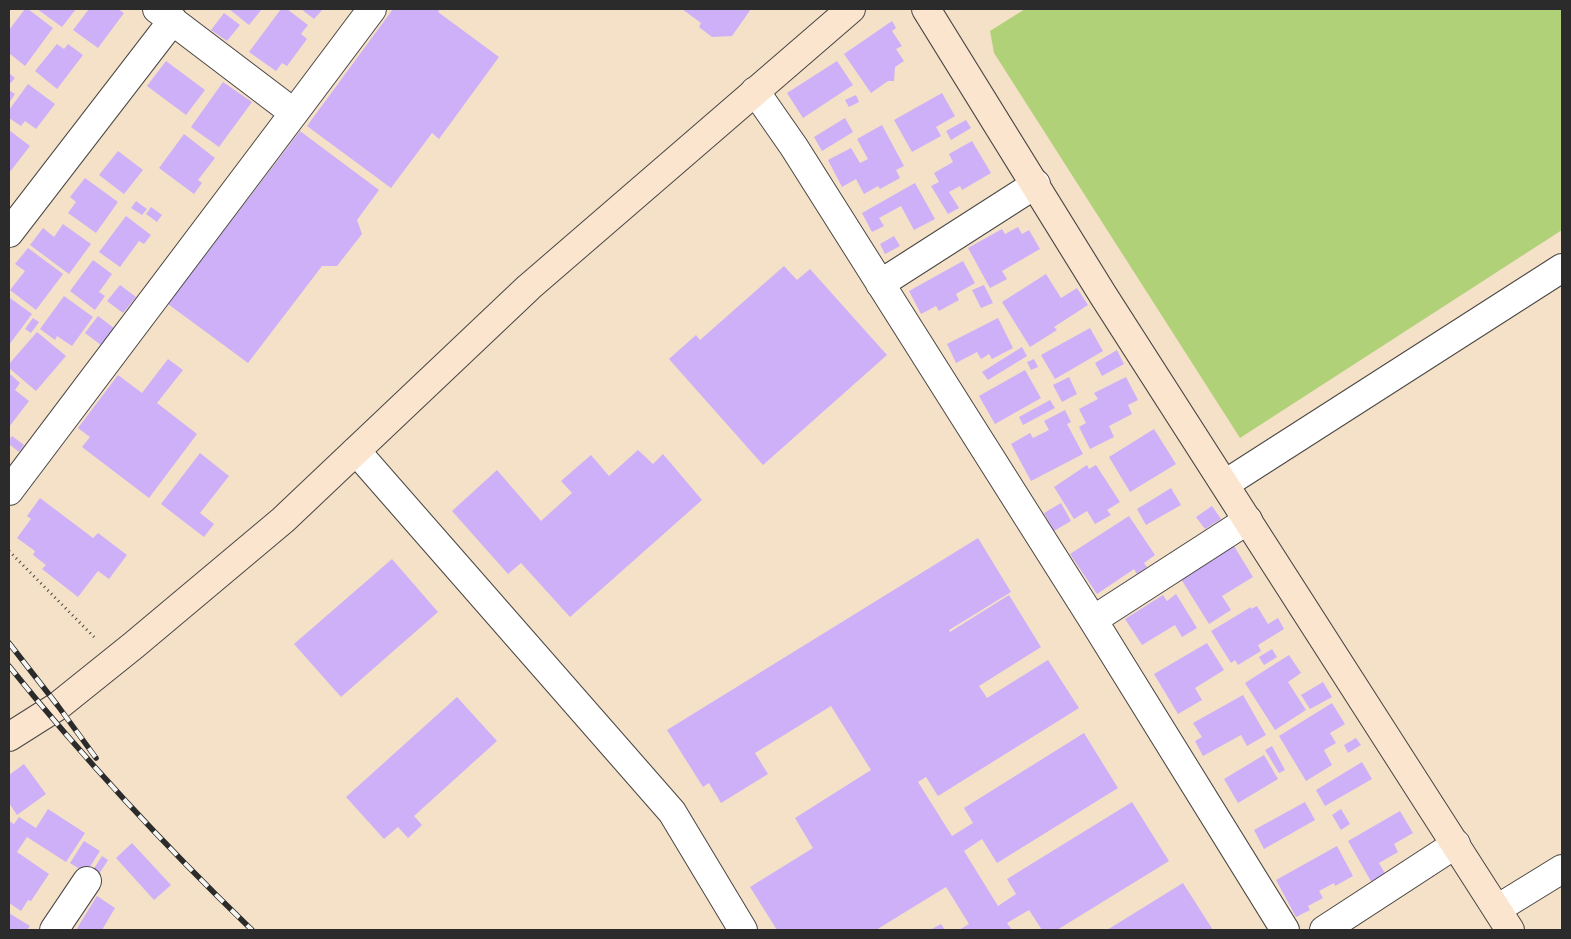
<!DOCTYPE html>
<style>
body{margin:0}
#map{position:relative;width:1571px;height:939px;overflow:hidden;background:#f4e1c8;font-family:"Shantell Sans",sans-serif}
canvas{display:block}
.frame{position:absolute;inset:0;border:10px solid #2b2b2b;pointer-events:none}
</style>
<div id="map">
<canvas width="1571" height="939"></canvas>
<div class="frame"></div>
</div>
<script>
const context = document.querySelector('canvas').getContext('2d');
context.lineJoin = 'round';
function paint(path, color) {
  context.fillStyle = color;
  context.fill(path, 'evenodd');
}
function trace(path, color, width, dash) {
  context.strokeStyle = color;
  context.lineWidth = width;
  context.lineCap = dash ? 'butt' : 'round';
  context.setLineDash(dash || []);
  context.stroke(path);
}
paint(new Path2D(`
 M1025 9H1562V230L1240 438 994 53 990 31Z`), '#b1d179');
paint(new Path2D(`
 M25 9H28L53 28 25 66 9 53V30Z
 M37 9H76L62 27Z
 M89 9H118L124 13 98 48 73 30Z
 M229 9H262L249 25Z
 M281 9H287L308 25 301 34 307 39 287 66 282 63 276 71 249 52Z
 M301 9H323L314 19Z
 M393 9H440L438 12 499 57 439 139 432 133 391 188 307 126Z
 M682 9H751L732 36 712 37 699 27 701 23Z
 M224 13 240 25 227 41 211 30Z
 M892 21 896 28 892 31 902 46 896 49 904 61 895 67 894 81H888L871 93 844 54Z
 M57 44 64 49 68 44 83 55 57 89 35 71Z
 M166 61 205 90 186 115 147 86Z
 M837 61 853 85 803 118 787 93Z
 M9 73 15 78 9 85Z
 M223 82 252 102 219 147 191 127Z
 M28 84 55 104 36 129 25 121 21 126 9 118V110Z
 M9 90 15 94 9 103Z
 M942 93 955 116 936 127 941 136 912 152 894 120Z
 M856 95 859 102 849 107 845 100Z
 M845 118 853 132 822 151 814 137Z
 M966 120 971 128 951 140 946 131Z
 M882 125 904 166 896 170 900 178 880 189 878 186 864 194 856 179 842 187 828 160 851 148 860 163 868 159 857 139Z
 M9 130 30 146 9 173Z
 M300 131 379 190 357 220 362 234 337 266H322L248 363 168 304Z
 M184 134 215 158 198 180 202 183 194 194 159 168Z
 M972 141 991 173 962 190 960 186 949 192 959 208 948 214 931 186 939 182 934 173 953 162 949 154Z
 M118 151 143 170 124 194 99 175Z
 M85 178 118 202 96 233 68 213 76 202 70 197Z
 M915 183 935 219 914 230 901 206 879 218 884 226 872 232 862 213Z
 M136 201 147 209 142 215 131 208Z
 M151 207 162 215 157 222 146 214Z
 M126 216 151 235 144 244 139 241 120 267 99 252Z
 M63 224 91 244 69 274 30 245 43 228 54 237Z
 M1018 227 1022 234 1029 230 1040 249 1002 271 1007 279 990 288 968 248 1002 229 1005 234Z
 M894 236 900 246 885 254 880 244Z
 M28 248 63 274 36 310 10 290 25 271 15 264Z
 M93 260 112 274 99 292 105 296 95 310 70 291Z
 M963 261 975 283 956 294 959 300 939 311 936 306 921 314 909 291Z
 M784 266 797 280 810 269 887 355 763 465 669 359 696 335 700 340Z
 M1046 274 1061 298 1077 288 1088 305 1054 327 1057 330 1030 347 1002 302Z
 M120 285 136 297 123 313 107 301Z
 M984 285 993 303 981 308 972 290Z
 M64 296 93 317 72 346 57 336 55 340 40 329Z
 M10 298 32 314 9 345V300Z
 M98 316 114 328 101 345 85 333Z
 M33 318 39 322 31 333 25 329Z
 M998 318 1013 348 992 359 989 354 981 359 977 352 956 363 947 344Z
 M1090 328 1103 351 1055 379 1041 355Z
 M37 332 66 356 36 391 9 368V364Z
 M1022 347 1027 356 988 380 982 372Z
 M1117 350 1124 364 1102 376 1095 363Z
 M168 359 183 370 157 403 197 434 149 498 82 447 90 437 78 428 118 375 142 393Z
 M1034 359 1038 367 1031 370 1027 362Z
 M1025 370 1041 398 995 424 979 396Z
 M9 373 20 383 15 390 29 401 9 427Z
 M1069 377 1077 394 1062 402 1053 385Z
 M1126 377 1138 400 1128 405 1132 414 1109 426 1114 437 1090 449 1079 427 1086 423 1079 409 1098 399 1094 393Z
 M1050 400 1055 408 1023 425 1019 417Z
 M1065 410 1071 422 1067 424 1083 454 1031 481 1011 444 1030 433 1033 438 1049 430 1044 421Z
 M1154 429 1176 464 1130 492 1109 457Z
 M12 436 24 445 19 452 9 444V440Z
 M638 450 653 464 663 454 702 500 570 617 521 563 508 574 452 511 497 470 541 521 572 493 561 481 591 455 609 476Z
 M200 453 229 476 200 513 214 524 204 537 161 504Z
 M1087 465 1089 469 1096 465 1120 502 1107 510 1111 515 1095 524 1087 511 1074 519 1054 487Z
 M1171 488 1181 505 1146 525 1137 509Z
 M40 498 93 538 98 533 127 555 109 579 98 571 78 597 42 569 46 565 33 555 35 551 17 538 31 519 27 516Z
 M1061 503 1071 521 1054 531 1044 513Z
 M1212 506 1221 519 1205 529 1196 517Z
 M1129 516 1155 555 1144 563 1147 567 1137 574 1134 569 1097 594 1070 554Z
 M978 538 1011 592 949 630 950 632 1009 595 1041 647 979 686 987 698 1048 660 1079 708 938 796 926 777 918 782 952 836 973 823 964 808 1084 733 1118 788 997 863 982 839 964 851 998 906 1016 894 1007 879 1132 802 1169 861 1057 930H1042L1029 910 1007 923 1012 930H959L969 924 946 887 876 930H777L750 887 813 848 795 818 871 770 831 706 755 753 768 774 721 803 709 783 703 787 667 730Z
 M1234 546 1253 577 1222 596 1231 610 1209 624 1181 579Z
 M392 559 438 612 341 697 294 644Z
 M1176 594 1197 628 1182 637 1175 625 1142 645 1125 619 1163 595 1167 601Z
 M1257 606 1268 624 1278 618 1284 629 1258 645 1261 651 1238 665 1235 660 1231 663 1211 631 1251 607V609Z
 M1207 643 1224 670 1195 688 1202 700 1178 714 1154 674Z
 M1272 649 1277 657 1264 665 1259 657Z
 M1289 655 1301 673 1288 682 1306 710 1275 730 1245 683Z
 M1323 682 1332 697 1310 709 1301 695Z
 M1243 695 1266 735 1247 746 1241 735 1203 756 1195 741 1202 737 1193 723Z
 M457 697 497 741 414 816 422 825 408 838 398 827 384 839 346 797Z
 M1332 703 1345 724 1330 733 1336 743 1324 750 1332 765 1306 781 1279 736Z
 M1356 738 1361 745 1348 753 1344 745Z
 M1272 746 1285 770 1279 773 1265 750Z
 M1264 755 1278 779 1238 803 1224 779Z
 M1362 762 1372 779 1325 806 1316 790Z
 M24 764 46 794 17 815 9 803V775Z
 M1305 802 1315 820 1264 849 1254 830Z
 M48 809 85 833 66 862 27 837 17 852 49 874 31 901 28 900 21 911 9 903V821L14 824 19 817 36 828Z
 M1341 809 1350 824 1341 830 1332 815Z
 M1400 811 1413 833 1394 844 1398 852 1379 863 1386 875 1372 883 1348 841Z
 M84 841 100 851 86 873 70 863Z
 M132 843 171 885 154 900 116 858Z
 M1337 846 1353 876 1335 886 1334 883 1319 891 1323 898 1308 906 1310 910 1296 917 1276 880Z
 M102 856 108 860 97 877 91 873Z
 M1183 883 1213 930H1107Z
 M97 896 115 908 102 930H76Z
 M9 913 30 926 27 930H9Z
 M941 924 945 930H930Z`), '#ceb0f8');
const street = new Path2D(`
 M755 91 794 147 1093 620 1285 930
 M294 113 372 9
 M9 233 173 20
 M880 284 1036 184
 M356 451 672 812 743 930
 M1225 484 1562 268
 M9 491 294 113 157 9
 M1093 620 1248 520
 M1497 909 1562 869
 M54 930 87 881
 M1324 930 1456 844`);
const secondary = new Path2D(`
 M926 9 1103 295 1510 930
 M9 737 58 706 134 645 283 520 529 287 851 9`);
trace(street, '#494643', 30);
trace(secondary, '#494643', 30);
trace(new Path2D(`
 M9 551 96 639`), '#494643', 3, [1, 4]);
trace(street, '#fff', 28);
trace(secondary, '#fce5cf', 28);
const rail = new Path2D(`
 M9 643 58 706 96 758
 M9 666C84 759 166 847 252 930`);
trace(rail, '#2b2b2b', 5.5);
trace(rail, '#f6f6f2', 4, [11]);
</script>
